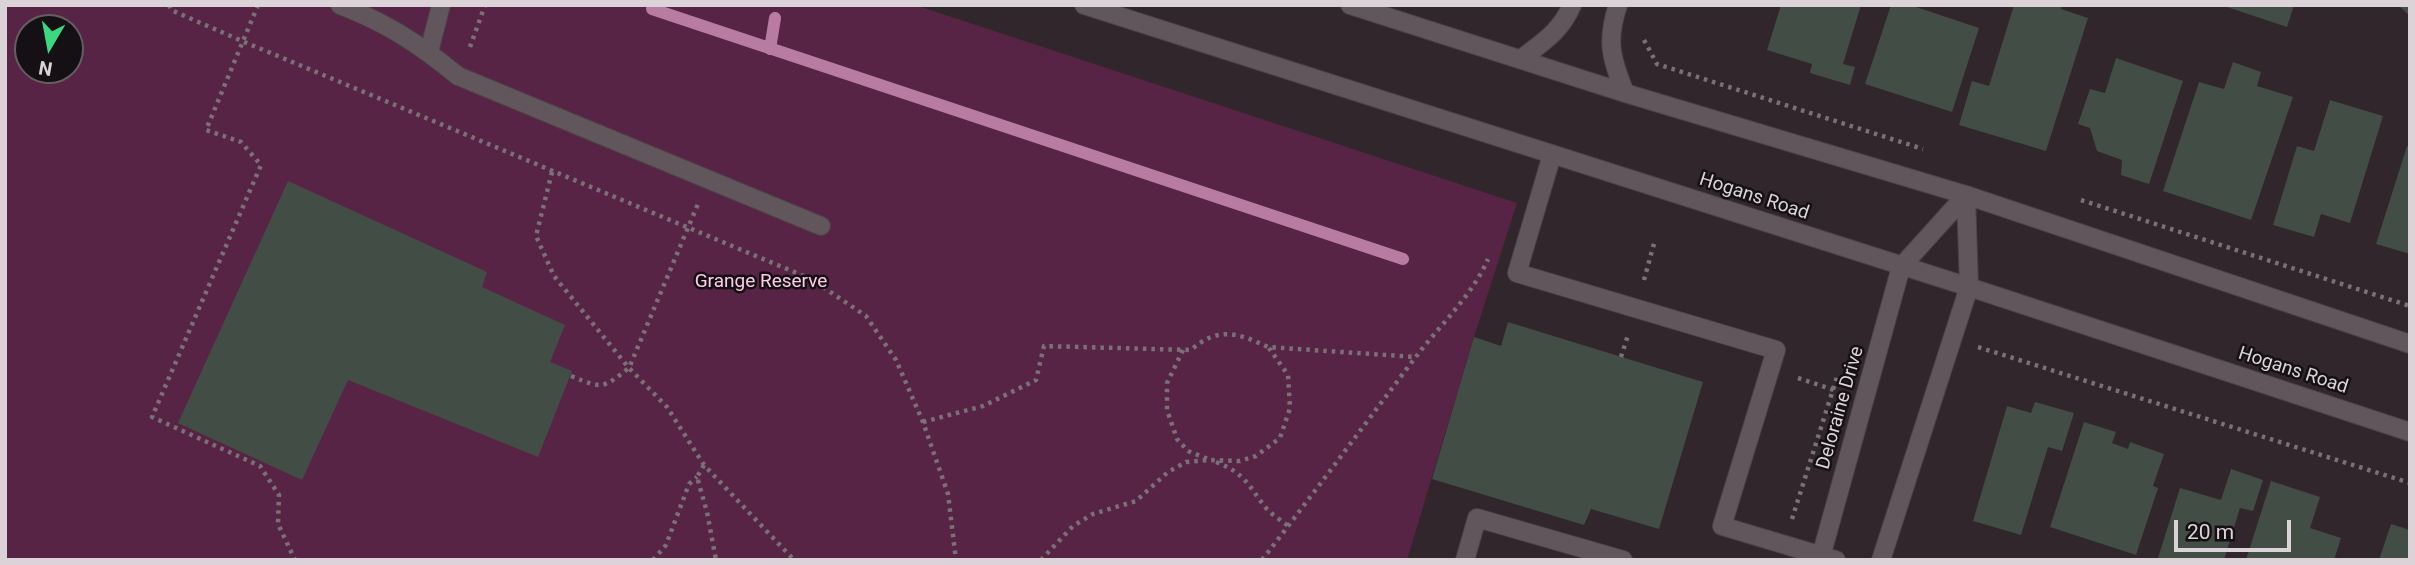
<!DOCTYPE html>
<style>
body{margin:0}
#map{position:relative;width:2415px;height:565px;overflow:hidden;background:#30262c;font-family:Roboto,sans-serif}
canvas{display:block}
.frame{position:absolute;inset:0;border:7px solid #dbd3d7;pointer-events:none}
.north{position:absolute;left:14px;top:14px;width:70px;height:70px;box-sizing:border-box;background:#151013;border:2px solid #645e61;border-radius:50%;rotate:190deg;font-size:19px;font-weight:700;line-height:28px;text-align:center;color:#dbd3d7}
.north::after{content:'';display:block;margin:auto;width:24px;height:32px;background:#3cd77e;clip-path:polygon(50% 0,100% 100%,50% 72%,0 100%)}
.scale{position:absolute;left:2174px;top:520px;width:117px;height:32px;box-sizing:border-box;border:4px solid #dbd3d7;border-top:0;padding-left:9px;font-size:21px;line-height:24px;white-space:nowrap;color:#dbd3d7;-webkit-text-stroke:5px #151013;paint-order:stroke}
</style>
<div id="map">
<canvas width="2415" height="565"></canvas>
<div class="frame"></div>
<div class="north">N</div>
<div class="scale">20 m</div>
</div>
<script>
const context = document.querySelector('canvas').getContext('2d');
context.lineJoin = 'round';
function paint(path, color) {
  context.fillStyle = color;
  context.fill(path, 'evenodd');
}
function trace(path, color, width, dash) {
  context.strokeStyle = color;
  context.lineWidth = width;
  context.lineCap = dash ? 'butt' : 'round';
  context.setLineDash(dash || []);
  context.stroke(path);
}
function write(font, color, halo, rows, align = 'center') {
  context.font = font + ' Roboto,sans-serif';
  context.lineWidth = 5;
  context.setLineDash([]);
  context.textBaseline = 'middle';
  context.strokeStyle = halo;
  context.fillStyle = color;
  for (const [text, x, y, turn = 0] of rows) {
    context.save();
    context.translate(x, y);
    context.rotate((+turn || 0) * Math.PI / 180);
    context.textAlign = isNaN(turn) ? turn : align;
    if (halo) context.strokeText(text, 0, 0);
    context.fillText(text, 0, 0);
    context.restore();
  }
}
paint(new Path2D(`
 M5 5H915L1517 203 1474 337 1407 560H5ZM28 28H70V70H28Z`), '#582446');
trace(new Path2D(`
 M652 9 1403 259
 M770 49 775 18`), '#b87ca2', 12);
paint(new Path2D(`
 M1781 5H1861L1843 64 1855 67 1850 85 1810 73 1812 64 1767 50Z
 M1891 5H1910L1979 28 1952 112 1865 84Z
 M2014 5H2062L2061 9 2088 18 2046 151 1959 125 1972 81 1989 86Z
 M2221 5H2294L2287 27Z
 M2398 5H2410V16Z
 M2116 58 2183 81 2149 184 2121 175 2122 160 2097 151 2090 128 2078 124 2090 89 2105 93Z
 M2233 62 2261 72 2257 86 2293 97 2251 220 2163 191 2199 82 2224 89Z
 M2330 100 2383 116 2350 223 2321 214 2314 237 2273 225 2297 146 2314 151Z
 M2407 146 2410 147V254L2376 244Z
 M288 181 487 272 482 287 565 325 550 362 572 371 538 457 348 380 302 480 178 423Z
 M1508 322 1703 382 1659 529 1591 509 1584 525 1432 479 1474 337 1501 346Z
 M2035 402 2074 413 2062 451 2048 447 2021 535 1973 521 2007 406 2031 413Z
 M2084 422 2116 432 2112 443 2128 449 2130 442 2164 454 2153 486 2158 488 2136 555 2050 527Z
 M2231 469 2263 480 2253 511 2240 508 2224 560 2158 558 2180 488 2221 500Z
 M2271 481 2320 497 2310 528 2341 538 2334 560H2246Z
 M2391 524 2410 530V560H2379Z`), '#424d45');
const minor = new Path2D(`
 M340 5C387 23 419 44 458 76L821 226
 M1084 5 1969 287 2410 432
 M1350 5 1625 93 1966 195 2410 344
 M1618 5C1606 41 1611 58 1625 93
 M429 52 441 5
 M1521 59C1543 42 1561 31 1572 5
 M1552 155 1517 273 1776 350 1722 526 1836 560
 M1465 560 1477 518 1623 560
 M1820 560 1901 267 1966 195
 M1881 560 1969 287 1966 195`);
trace(minor, '#4b4247', 20);
trace(new Path2D(`
 M169 5 171 10 242 41 811 279 866 316 896 360 923 422 948 494 956 560
 M258 5 206 130 241 142 261 165 152 417 260 466 279 495 278 524 295 560
 M1644 40 1657 64 1923 149
 M470 47 485 5
 M552 172 536 236 554 276 629 368 667 407 704 465 794 560
 M2081 200 2410 306
 M1644 280 1655 240
 M1978 347 2410 483
 M1183 350 1167 383V410L1177 439 1188 451 1208 459
 M1621 357 1628 335
 M571 376C603 389 602 389 629 368L698 204
 M1798 378 1834 390
 M923 422 983 406 1036 380 1044 346 1191 350C1218 326 1238 333 1268 347L1416 357
 M1216 462C1246 474 1247 484 1266 508 1272 515 1281 520 1288 526
 M704 465 697 477 707 512 716 560
 M1792 519 1837 377
 M653 560 666 545 689 484 697 477
 M1041 560 1073 526 1093 514 1136 501 1168 472 1186 462 1210 460 1240 461 1256 456 1280 438 1290 408 1288 375 1269 348
 M1262 560C1314 493 1364 425 1415 358 1439 326 1472 296 1488 259`), '#7a7176', 4.5, [3.5, 5]);
trace(minor, '#62565d', 18);
write('19px', '#dbd3d7', '#151013', [
 ["Hogans Road",1754,197,18],
 ["Hogans Road",2293,371,18],
 ["Deloraine Drive",1841,408,-74]
]);
write('19px', '#fccde8', '#151013', [
 ["Grange Reserve",761,282]
]);
</script>
